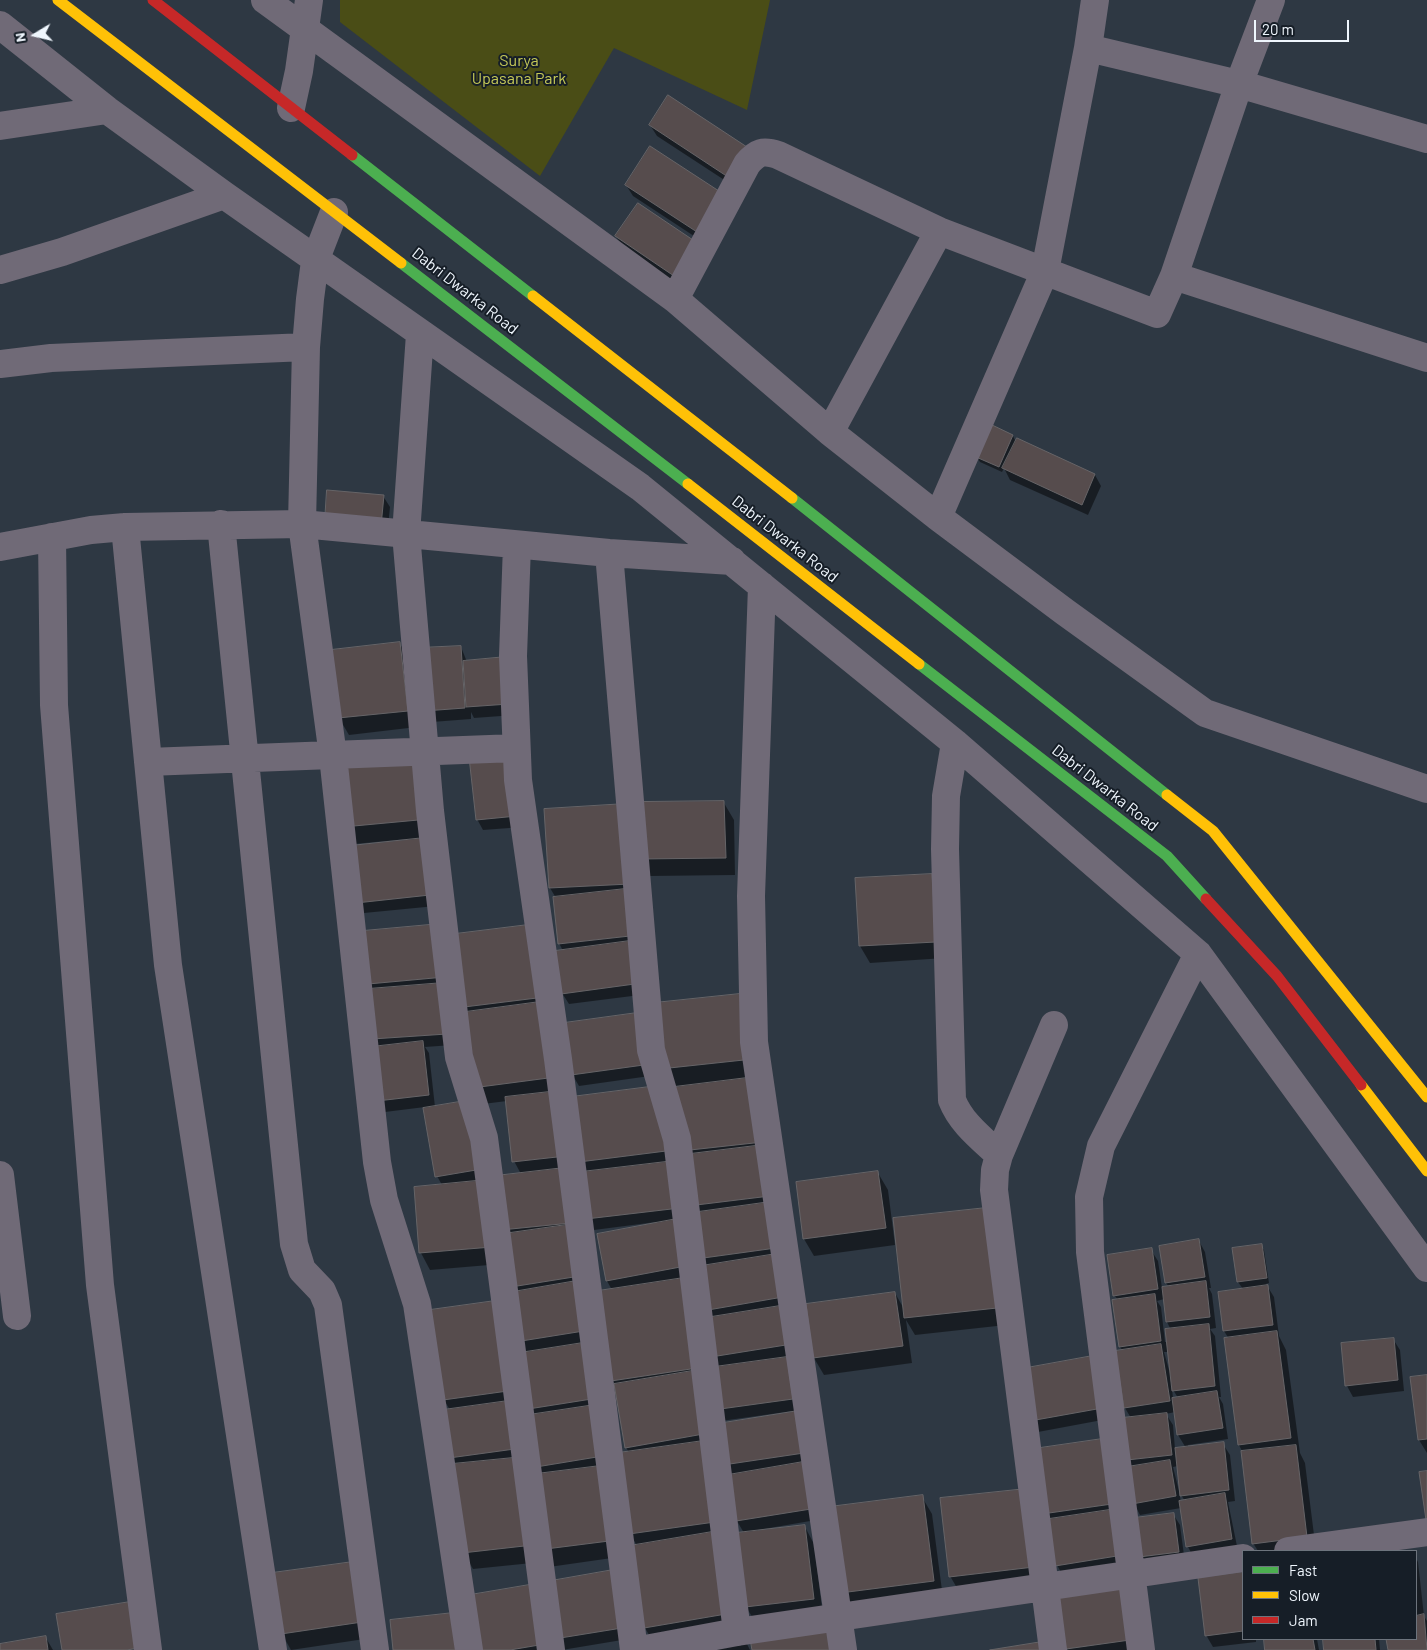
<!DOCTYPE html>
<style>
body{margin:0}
#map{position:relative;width:1427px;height:1650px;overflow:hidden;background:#2e3843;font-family:Barlow,sans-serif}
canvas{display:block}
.legend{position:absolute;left:1242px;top:1550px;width:175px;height:90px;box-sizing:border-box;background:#161e27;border:1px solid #6d747d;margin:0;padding:6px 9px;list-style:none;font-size:15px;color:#eff6fd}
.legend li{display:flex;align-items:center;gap:10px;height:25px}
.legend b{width:25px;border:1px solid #6d747d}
.north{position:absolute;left:10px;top:10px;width:50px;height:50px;-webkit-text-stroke:4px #161e27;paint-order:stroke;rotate:261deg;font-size:14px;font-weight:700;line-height:20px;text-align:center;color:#eff6fd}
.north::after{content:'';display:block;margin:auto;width:18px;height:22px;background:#eff6fd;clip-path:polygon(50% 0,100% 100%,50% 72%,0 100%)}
.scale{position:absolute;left:1254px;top:20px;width:95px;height:22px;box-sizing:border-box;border:2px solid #eff6fd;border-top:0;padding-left:6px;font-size:15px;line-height:18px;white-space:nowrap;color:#eff6fd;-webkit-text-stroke:4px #161e27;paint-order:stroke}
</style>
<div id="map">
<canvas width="1427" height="1650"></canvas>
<ul class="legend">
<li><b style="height:6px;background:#4caf50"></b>Fast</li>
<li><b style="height:6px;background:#ffc107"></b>Slow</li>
<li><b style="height:6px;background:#c62828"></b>Jam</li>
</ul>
<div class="north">N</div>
<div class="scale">20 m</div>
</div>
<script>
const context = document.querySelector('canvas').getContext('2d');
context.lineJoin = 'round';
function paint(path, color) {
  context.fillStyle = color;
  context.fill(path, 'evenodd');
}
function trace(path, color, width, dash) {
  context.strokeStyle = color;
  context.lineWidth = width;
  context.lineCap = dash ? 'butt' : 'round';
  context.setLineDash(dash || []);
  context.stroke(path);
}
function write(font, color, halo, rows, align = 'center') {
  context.font = font + ' Barlow,sans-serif';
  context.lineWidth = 4;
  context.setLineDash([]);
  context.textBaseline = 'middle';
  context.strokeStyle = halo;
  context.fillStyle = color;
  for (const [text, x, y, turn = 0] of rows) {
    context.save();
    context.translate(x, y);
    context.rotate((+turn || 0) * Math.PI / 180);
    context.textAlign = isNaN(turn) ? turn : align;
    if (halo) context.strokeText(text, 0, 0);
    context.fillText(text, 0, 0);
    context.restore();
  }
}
paint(new Path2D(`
 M340 0H770L747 110 614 48 540 176 340 22Z`), '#4a4d16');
paint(new Path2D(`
 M668 97 735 187 657 136 650 125Z
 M650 148 703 242 633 196 626 185Z
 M616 236 695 243 680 286 623 247Z
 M1013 436 1016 442 1017 439 1095 475 1101 486 1088 515 1010 480 1004 468 1002 472 980 462 977 457Z
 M328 492 383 496 390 507 387 536Z
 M400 644 410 660 417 727 349 735 339 718Z
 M461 647 467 662 515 715 474 718 471 712V719L432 722 425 711Z
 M422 761 436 906 364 913 357 902 408 839 354 844 344 827Z
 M516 765 523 827 483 830 477 819Z
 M724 803 734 820 735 875 650 876 641 859Z
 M546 810 634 823 648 994 569 1004 562 993 563 951 559 943 556 898 550 888Z
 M932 875 945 958 870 963 860 946Z
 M440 925 453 1045 425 1047 429 1053 435 1107 477 1113 501 1264 430 1270 421 1253 442 1185 437 1176 425 1107 385 1112 369 984Z
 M536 925 626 1556 549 1567 542 1562 473 1569 463 1552 450 1457V1410L444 1400 501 1301 505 1235 521 1174 514 1161 507 1101 483 1104 457 1008Z
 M748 995 758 1012 762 1076 754 1077 765 1095 775 1207 772 1208 776 1215 782 1260H778L782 1267 789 1308 787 1309 792 1318 798 1355 786 1357 793 1369 799 1410 796 1411 804 1424 810 1464 803 1465 808 1474 816 1520 758 1530V1532L805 1527 814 1544 823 1616 756 1623 746 1607 737 1534 744 1533 737 1521 731 1476 724 1464 718 1425 793 1413V1411L721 1421 714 1410 710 1384H706L731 1538 721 1539 727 1549 741 1630 655 1645 645 1628 631 1547 637 1546 630 1533 619 1454 629 1453 626 1447 615 1385 612 1380 599 1292 612 1290 607 1281 598 1235 657 1224 656 1222 594 1230 587 1218 582 1173 587 1172 580 1162 572 1098 657 1088 666 1105 684 1166 683 1157 686 1156 683 1150 675 1085 671 1086 662 1069 655 1004ZM764 1159H766L772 1202 769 1203ZM684 1167 689 1206 694 1214 698 1258 703 1267 709 1310 714 1318 706 1319 712 1357 719 1368 711 1369 699 1295 689 1278 697 1276 688 1231 682 1220 685 1219 680 1174 677 1168Z
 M643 1014 657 1075 579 1086 572 1074Z
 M878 1173 888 1190 895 1245 814 1256 804 1239Z
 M985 1210 1006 1325 915 1335 906 1320 912 1363 824 1375 814 1358 895 1293 904 1309Z
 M1199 1241 1205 1252 1211 1288H1209L1212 1294 1216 1328 1210 1329 1215 1336 1221 1397H1219L1223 1404 1228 1439 1188 1445V1448L1223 1444 1230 1455 1235 1501 1228 1502 1238 1551 1194 1558 1188 1547 1181 1508 1140 1515 1134 1503 1133 1468 1128 1459 1131 1418 1125 1408 1116 1352 1123 1351 1120 1347 1118 1300 1114 1295 1151 1250 1158 1261 1162 1288 1169 1287 1166 1283ZM1164 1299 1167 1322 1171 1330 1168 1342H1165L1161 1307 1157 1301ZM1164 1352H1169L1171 1370H1169ZM1172 1388 1178 1398 1173 1399ZM1175 1412 1178 1435 1186 1448 1175 1449 1173 1425 1166 1414ZM1178 1466 1181 1490 1179 1491 1173 1467ZM1179 1492 1185 1501 1181 1502Z
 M1261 1245 1264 1250 1269 1283 1266 1284 1274 1297 1279 1336 1286 1350 1300 1453 1305 1463 1316 1551H1258L1253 1543 1242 1451 1239 1445 1229 1339 1224 1331 1219 1293 1243 1289 1238 1282 1234 1249Z
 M1393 1339 1400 1350 1404 1391 1353 1397 1347 1386Z
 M1022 1370 1113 1418 1038 1432Z
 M1427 1376V1453L1419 1440Z
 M1118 1457 1129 1566 1063 1576 1057 1565 1043 1514Z
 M922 1497 932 1514 943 1598 851 1609 841 1592Z
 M1035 1507 1043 1584 960 1593 950 1576Z
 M1173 1514 1180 1525 1185 1563 1146 1567 1140 1556Z
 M1416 1558 1418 1562 1424 1616 1427 1621V1650H1389L1387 1639H1416Z
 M359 1563 378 1637 291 1650 282 1634Z
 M613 1572 628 1639 562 1650 555 1639Z
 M1243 1574V1639H1256V1642L1213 1647 1206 1635Z
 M1060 1595 1142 1650H1068Z
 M472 1596 550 1650H481Z
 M46 1638 53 1650H0V1645Z
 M1265 1639H1317L1319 1650H1267Z
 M1324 1639H1379L1380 1650H1326Z
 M745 1640 750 1650H650Z`), '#0007');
const building = new Path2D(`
 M668 95 747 147 728 177 649 125Z
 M650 146 722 193 697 232 625 185Z
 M638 203 696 242 674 276 615 236Z
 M990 424 1013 435 999 467 976 457Z
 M1017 438 1095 474 1082 505 1002 468Z
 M327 490 384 495 381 526 325 521Z
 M400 642 408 711 338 718 331 650Z
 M461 646 465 708 424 711 419 648Z
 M506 657 509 704 466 707 463 661Z
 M511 752 517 816 476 820 469 757Z
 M422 760 429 819 343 827 337 768Z
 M724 801 726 858 639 859V802Z
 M625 804 630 884 549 888 544 809Z
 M424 838 430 895 356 903 350 846Z
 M932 874 936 942 859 946 855 878Z
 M625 889 630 936 558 944 553 897Z
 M440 924 445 977 368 984 363 931Z
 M536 924 545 997 456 1008 447 935Z
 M637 940 642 983 561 994 555 951Z
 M443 983 447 1034 372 1039 368 989Z
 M749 993 753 1059 660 1069 654 1003Z
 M547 1001 556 1077 472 1088 458 1013Z
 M644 1012 651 1064 571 1075 564 1023Z
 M423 1041 429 1095 377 1101 371 1047Z
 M755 1077 763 1142 681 1151 674 1087Z
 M657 1086 674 1150 579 1162 571 1097Z
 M558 1091 566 1156 512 1162 505 1097Z
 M471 1100 482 1169 435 1177 423 1108Z
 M763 1145 770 1196 688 1206 682 1155Z
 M674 1161 680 1208 586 1219 581 1172Z
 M564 1168 571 1223 501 1230 495 1176Z
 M878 1171 886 1228 803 1239 796 1182Z
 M486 1180 492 1247 419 1253 414 1187Z
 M770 1202 776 1248 696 1259 691 1213Z
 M986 1208 997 1308 904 1318 893 1218Z
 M682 1218 691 1265 606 1281 597 1234Z
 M573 1224 580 1276 511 1287 503 1234Z
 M1199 1239 1205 1277 1165 1283 1159 1246Z
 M1262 1244 1267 1278 1237 1282 1232 1248Z
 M1152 1248 1158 1289 1113 1296 1107 1255Z
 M776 1254 783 1297 708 1310 701 1266Z
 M690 1277 704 1367 611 1381 598 1291Z
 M582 1280 590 1330 515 1342 507 1293Z
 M1206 1281 1210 1317 1166 1322 1162 1287Z
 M1268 1285 1273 1325 1223 1331 1218 1292Z
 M895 1292 903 1346 813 1358 806 1304Z
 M1155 1294 1161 1341 1119 1347 1112 1300Z
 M502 1300 515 1390 443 1400 430 1310Z
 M786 1305 792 1344 711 1357 705 1318Z
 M1209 1324 1215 1386 1172 1391 1165 1329Z
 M1277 1331 1291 1438 1238 1445 1224 1338Z
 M1394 1338 1398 1380 1345 1386 1341 1343Z
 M589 1342 598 1398 522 1410 513 1354Z
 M1161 1344 1170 1401 1124 1408 1115 1351Z
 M1098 1355 1108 1407 1030 1421 1021 1369Z
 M787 1357 793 1399 713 1410 707 1368Z
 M698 1370 709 1433 625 1448 614 1384Z
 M1427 1375V1439L1418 1440 1410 1377Z
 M1217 1391 1223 1428 1177 1435 1172 1398Z
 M515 1400 522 1448 449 1458 443 1410Z
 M601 1404 609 1455 530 1468 522 1416Z
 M798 1411 804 1453 723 1465 717 1424Z
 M1167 1413 1172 1455 1127 1460 1122 1418Z
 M1109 1438 1119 1503 1042 1514 1033 1449Z
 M710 1440 722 1521 629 1534 618 1453Z
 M1224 1442 1229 1490 1180 1496 1175 1448Z
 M1296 1445 1307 1537 1252 1544 1241 1451Z
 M523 1457 533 1545 462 1553 452 1464Z
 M1170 1460 1176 1496 1132 1504 1127 1467Z
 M803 1462 811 1509 736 1521 728 1475Z
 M608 1465 617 1540 538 1550 528 1475Z
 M1427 1471V1520H1426L1419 1472Z
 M1026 1489 1034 1567 949 1577 940 1498Z
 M1225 1493 1232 1539 1186 1547 1179 1501Z
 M923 1495 934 1581 840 1593 829 1507Z
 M1116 1509 1123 1555 1055 1566 1049 1519Z
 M1174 1513 1179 1552 1139 1557 1134 1518Z
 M805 1525 814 1599 745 1607 736 1533Z
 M718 1531 732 1613 644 1628 629 1546Z
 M360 1561 369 1621 281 1634 272 1573Z
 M613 1570 622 1628 554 1639 545 1582Z
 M1243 1572V1631L1205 1636 1198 1578Z
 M535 1584 545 1644 510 1650H480L470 1595Z
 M1129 1584 1137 1639 1066 1649 1058 1594Z
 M136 1601 143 1647 127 1650H62L56 1614Z
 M453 1613 457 1650H393L390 1620Z
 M1424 1614 1427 1650H1388L1386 1639H1416V1616Z
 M828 1623 832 1650H752L749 1634Z
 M46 1636 48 1650H0V1644Z
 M1264 1639H1313L1315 1650H1265Z
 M1323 1639H1375L1376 1650H1324Z
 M1048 1641 1050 1650H990Z`);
paint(building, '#564c4d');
trace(building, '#666467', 1);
trace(new Path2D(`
 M265 0 675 299 830 432 939 231 1157 314 1174 276 1239 84 1271 0
 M1095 0 1088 48 1239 84 1427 139
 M0 25 107 110 224 195 640 487 955 743 1198 954 1427 1268
 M291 108 299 71 309 0
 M0 126 107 110
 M334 212 315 261 310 299 306 347 302 524 333 756 377 1162 384 1200 417 1304 469 1650
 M0 270 62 252 224 195
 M1174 276 1427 358
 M675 299 747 164C757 152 763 150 778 155L939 231
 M420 334 406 534 430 811 459 1057 484 1138 551 1650
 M0 364 51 358 306 347
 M830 432 938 517 1065 612 1205 713 1427 789
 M938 517 1045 271 1088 48
 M221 524 294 1244 302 1270 322 1291 328 1305 375 1650
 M125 527 168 965 273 1650
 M52 537 54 705 100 1285 148 1650
 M517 545 513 656 518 780 558 1059 634 1650
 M0 547 91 530 125 527 302 524 609 553 732 561
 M609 553 651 1050 677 1139 737 1632
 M762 586 751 896 754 1042 843 1650
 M955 743 946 796 945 849 952 1100C961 1123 981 1138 999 1155
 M148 762 516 748
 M0 1175 17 1316
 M1288 1551 1427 1532
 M640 1650 737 1632 1243 1558
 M1053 1650 994 1190 995 1170 999 1155 1054 1025
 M1141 1650 1090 1252 1089 1197 1101 1146 1198 954`), '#706a77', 28);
trace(new Path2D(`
 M352 155 533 296
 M401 263 688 484
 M792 498 1167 795
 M919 664 1167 856 1206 899`), '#4caf50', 11);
trace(new Path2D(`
 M58 0 401 263
 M533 296 792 498
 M688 484 919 664
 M1167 795 1213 831 1427 1097
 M1361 1085 1427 1171`), '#ffc107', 11);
trace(new Path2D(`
 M153 0 352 155
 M1206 899 1277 976 1361 1085`), '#c62828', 11);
write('16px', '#c6ca58', '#161e27', [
 ["Surya",519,61],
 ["Upasana Park",519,79]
]);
write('16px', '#eff6fd', '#161e27', [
 ["Dabri Dwarka Road",465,291,38],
 ["Dabri Dwarka Road",785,539,38],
 ["Dabri Dwarka Road",1105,788,38]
]);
</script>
